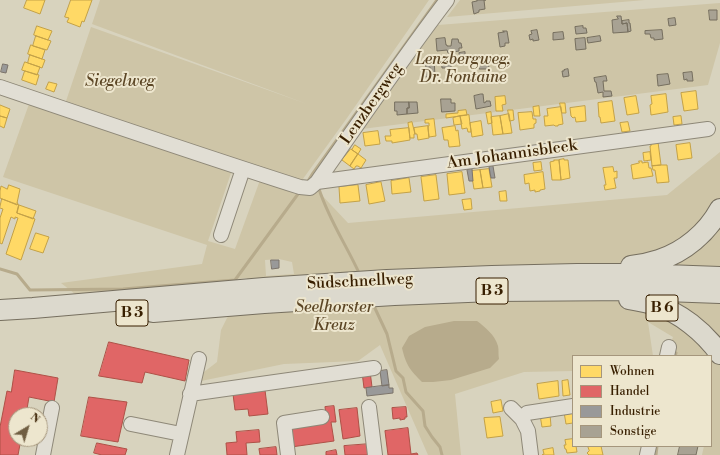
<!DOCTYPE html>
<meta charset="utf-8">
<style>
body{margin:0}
#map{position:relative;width:720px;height:455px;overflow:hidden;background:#d8d3be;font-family:"Libre Bodoni",serif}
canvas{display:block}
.legend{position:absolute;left:572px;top:355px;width:140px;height:92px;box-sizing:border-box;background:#ede6ce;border:1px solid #a5967c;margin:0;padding:5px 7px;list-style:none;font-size:12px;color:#381f00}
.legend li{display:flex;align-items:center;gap:8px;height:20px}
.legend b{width:20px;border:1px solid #a5967c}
.north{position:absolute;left:8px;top:407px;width:40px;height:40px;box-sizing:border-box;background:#ede6ce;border:1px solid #a5967c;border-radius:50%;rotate:38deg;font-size:11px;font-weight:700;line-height:16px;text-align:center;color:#381f00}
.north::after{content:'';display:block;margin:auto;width:14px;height:18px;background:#705e42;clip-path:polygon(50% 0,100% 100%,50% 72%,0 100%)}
</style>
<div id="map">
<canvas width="720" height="455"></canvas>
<ul class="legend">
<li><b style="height:11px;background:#ffd966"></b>Wohnen</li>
<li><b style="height:11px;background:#e06666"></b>Handel</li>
<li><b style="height:11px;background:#999"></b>Industrie</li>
<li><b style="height:11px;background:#a8a293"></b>Sonstige</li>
</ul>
<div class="north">N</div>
</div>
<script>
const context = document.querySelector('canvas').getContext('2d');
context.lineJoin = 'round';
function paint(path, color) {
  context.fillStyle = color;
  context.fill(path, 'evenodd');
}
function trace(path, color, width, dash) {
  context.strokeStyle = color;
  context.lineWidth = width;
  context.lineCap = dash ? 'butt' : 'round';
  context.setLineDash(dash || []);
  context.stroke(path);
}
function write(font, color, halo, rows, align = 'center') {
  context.font = font + ' "Libre Bodoni",serif';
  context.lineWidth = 4;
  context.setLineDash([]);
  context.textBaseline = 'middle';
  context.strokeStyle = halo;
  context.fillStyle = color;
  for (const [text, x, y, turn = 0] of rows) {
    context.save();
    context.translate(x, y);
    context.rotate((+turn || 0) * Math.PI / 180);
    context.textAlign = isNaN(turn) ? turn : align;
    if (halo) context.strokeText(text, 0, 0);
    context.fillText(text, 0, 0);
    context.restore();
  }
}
paint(new Path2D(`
 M100 0H429L347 118 300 183 64 107 91 27 307 104 92 24Z
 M460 0H645L447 17Z
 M720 3V43L708 85 362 129 438 25Z
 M29 104 232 170 208 241 235 249 260 180 317 190 348 223 667 195 720 152V455H702L704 446H711V356H667L669 347 673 337 648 322 653 356H573V371L524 372 455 394 461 455H428L380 345 358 361 284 364 201 381 204 372 217 362 221 330 247 278 75 294 61 283 202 264 207 245 3 177ZM279 259 292 262 294 274 266 276 265 260Z`), '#cec5a7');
paint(new Path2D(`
 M454 321H477C485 327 495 335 498 346 499 350 498 355 499 359L490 368 451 380 433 382H422C410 370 406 365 402 348L409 336 425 327Z`), '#b7ab8c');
const homes = new Path2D(`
 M27 0H45L40 14 24 8Z
 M71 0H92L84 22 82 21 80 27 67 22 69 18 65 17Z
 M37 26 52 31 48 40 34 35Z
 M36 36 51 41 47 50 33 46Z
 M31 45 45 50 42 59 28 54Z
 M30 55 45 60 42 68 28 63Z
 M25 62 40 67 37 75 22 70Z
 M25 71 39 75 36 85 22 80Z
 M49 82 57 84 54 92 46 89Z
 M696 91 698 109 684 111 681 93Z
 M666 94 668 112 651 115 650 105 652 104 651 96Z
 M505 96 506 104 502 105 503 111H496L495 97Z
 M636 96 639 113 627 115 624 98Z
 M612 101 615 121 601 123 600 117H599L598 103Z
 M560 103H565L566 113H562Z
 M0 105 10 109 7 118 0 116Z
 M539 106 540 116H534L533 107Z
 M585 106 586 121 576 122 575 117 573 118 571 116 570 108Z
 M561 107 563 124 558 125V126H555L554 125 545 126 544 116H548L547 109Z
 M466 110 467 115 446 118V114L458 113V111Z
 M508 110H513L514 120 510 121Z
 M491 112 492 123 488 124 486 113Z
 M532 112 533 119H536V123L534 124V128L520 130 518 113Z
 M509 114 512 133 503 134 500 116Z
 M469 115 471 132H468L467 128 462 129 460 116Z
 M0 116 7 118 4 128 0 126Z
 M460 116 462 124 454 125 453 118Z
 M500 116 503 134 493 135 491 117Z
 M681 116 682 124 674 125 673 117Z
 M434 119 436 136 429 137 428 129V126H429V123H425V120Z
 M481 121 483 135 472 137 470 123Z
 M412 122 415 134H414V138H410L408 123Z
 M628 122 630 131 622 132 620 123Z
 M428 126 429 138 418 140 417 134H415L414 128Z
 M455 126 456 131 458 130 460 146 449 147 448 140H444L442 128Z
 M409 128 410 140 392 143V141H386L385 136H391L390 130Z
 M378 131 380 144 365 146 363 133Z
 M658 142 661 165 652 166 650 146H651V143Z
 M690 143 692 158 678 160 676 145Z
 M355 145 361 149 358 154 352 150Z
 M351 149 358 154 350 166 342 160Z
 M650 152 651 160 644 161 643 153Z
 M358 154 366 160 361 168 358 166H356L354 169 350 166Z
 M564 159V160H568L570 178 561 180 559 160Z
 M554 160H559L561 180H552L550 162 554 161Z
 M639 161H642V163L648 162 649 168H651L653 176 633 179 631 165 639 163Z
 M541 162 542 170 534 171 533 163Z
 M661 165H667L669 182 657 183 655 170H653L652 166Z
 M613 167 614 172 617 171V178H614L616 188 605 190 604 185H606L603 168Z
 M489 169 492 187 483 188 480 170Z
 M480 170 483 188 474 189 471 171Z
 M462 172 465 193 449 195 447 174Z
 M543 172 545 189 540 190V191L535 192V190L530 191 529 183 525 184 524 175Z
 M436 175 439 199 424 201 421 177Z
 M409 178 411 192 392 194 391 181Z
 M381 182 385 201 369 204 366 185Z
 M9 185 20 189 17 203H18L17 205 0 198V191L1 186 7 189Z
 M358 185 360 201 340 203 339 187Z
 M506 191 507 201H500L499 192Z
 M2 199 19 205 17 213 35 219 21 260 6 254 18 218 15 217V219L11 217 2 244 0 243V218L3 209 0 208Z
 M471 199 472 209 464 210 462 200Z
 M19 205 36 211 33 219 17 213Z
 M36 233 49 237 43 253 30 249Z
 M568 380 570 395 563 396 562 381Z
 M558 381 559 396 539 399 537 384Z
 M501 400 503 411 493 413 491 402Z
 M573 411V423L566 424 564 412Z
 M550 414 551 426 542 427 540 415Z
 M500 417 503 436 487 438 484 418Z
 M573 439V446H576L577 452 567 453 566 449H565L564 445H566L565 440Z
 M588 446H601L603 455H589L587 453 589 451Z
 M553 448 554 455H542L544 454 543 450Z`);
paint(homes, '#ffd966');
trace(homes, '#c3a147', 1);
const shops = new Path2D(`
 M109 342 189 360 185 381 145 372 142 383 99 376Z
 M15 370 58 378 54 402 29 397 26 415H16V439H21L18 455H0V427L7 391 11 392Z
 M370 371 372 387 364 388 362 372Z
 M265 390 268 414 249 416 248 409 235 410 233 394Z
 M89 397 127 402 118 442 81 436Z
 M334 406 336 422H331L334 441 291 447 289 427 327 422 325 407Z
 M406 407 407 417H405V419L400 420V418L393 419 392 408Z
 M357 408 360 436 343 439 339 410Z
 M408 428 411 454 417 453 418 455H388L385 431Z
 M259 430 260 442 246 443 247 455H227L226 443 237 442 236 432Z
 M97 443 127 449 125 455H102L94 453Z
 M370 444 371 455H345L344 446Z
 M276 447 277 455H260L259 449Z
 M336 450 337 455H326V452Z`);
paint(shops, '#e06666');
trace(shops, '#ae5147', 1);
const industry = new Path2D(`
 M3 64 8 65 6 73 1 72Z
 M493 166 495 178H491L489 167Z
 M472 169 473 181H469L467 170Z
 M271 260H279V268L272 269Z
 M387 370 389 385 382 386 380 371Z
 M389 385V388H393V393L367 396 366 388Z`);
paint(industry, '#999');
trace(industry, '#7c746b', 1);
trace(new Path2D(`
 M314 176 313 173 437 0
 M308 181 313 173
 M319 189C329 220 347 246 360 275
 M0 269 17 274 30 290 123 289 235 280 298 194
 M373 304 387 334 396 371 403 378 406 392 423 411 425 426 432 437 440 447 442 455
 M675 356 676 353
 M656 455 657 446`), '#b7ab8c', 3);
const building = new Path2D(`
 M477 0H486H484L485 9 479 10V12L474 14 473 9 472 2 477 1Z
 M709 10H717V20H710Z
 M617 16H621L622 24 627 23 628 32 613 33 612 20 618 19Z
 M675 18 676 25 669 26 668 19Z
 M629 20V23H630L631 31 628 32 627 23 622 24V21Z
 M583 26V28H586L587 33 576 34 575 27Z
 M537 30 539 40 533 41V39L530 40 529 35 532 34 531 31Z
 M662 30 663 39 654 40V38H651L650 34H645V31Z
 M503 31H507L509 43H505V46L500 47 498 33 504 32Z
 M563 32 564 39 553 40V33Z
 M600 36 601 41 588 43 587 38Z
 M445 38 446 45H447V46H451L452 39H458L459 43H461L462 48H459V51L448 53 447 50 437 51 436 39Z
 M585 38 586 49 576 50 575 39Z
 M465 52V57H468V63L462 62 457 64 456 62 462 60V57L460 58 459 53Z
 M453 56 454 60 451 61V69L447 70V68H442L441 57Z
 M480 57H488L489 69H479V60H480Z
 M434 58 435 76 425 77 424 72 430 71V67L426 68 425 59Z
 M568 69 569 76 563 77 562 71H564V70Z
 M692 72 693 81H687V79L684 80 683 73Z
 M668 74 670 84 658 86 657 75Z
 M606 76 607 81H603L604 91H611L612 96 603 97V92L598 93 596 82H595L594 78Z
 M481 94H483L484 103 486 102V101H490L491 106 476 109 474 96Z
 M441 99H451V103H455V111L442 112Z
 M395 102H409V108H407V114L397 115V111H395Z
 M409 102H417L418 113 407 114V108H409Z
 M680 446H698L696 455H678Z`);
paint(building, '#a8a293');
trace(building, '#766f5f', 1);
const minor = new Path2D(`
 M0 87C100 121 200 155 300 187L310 188 317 182C360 121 402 59 447 0
 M317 182 708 129
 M221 235 243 169
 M667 356 669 347
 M190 394 374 368
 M369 407 375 455
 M511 408 522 419 528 431 531 455
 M522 419 527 413 573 406
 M131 424 181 434
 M43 455 52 408
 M177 455 199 359
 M288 455 284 423 322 417
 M647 455 649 446`);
const highway = new Path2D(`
 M631 266C640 265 650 263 659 260 684 252 707 233 720 209
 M629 299C637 300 645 302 653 304 680 312 704 332 720 354
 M0 310 33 308 264 288 387 280 492 276 577 274H638L720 277
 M153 312 264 303 394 295 492 291 638 290 720 293`);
trace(minor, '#8e8878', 16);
trace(highway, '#766f5f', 22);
trace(minor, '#e1ded4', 14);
trace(highway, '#dcd9cd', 20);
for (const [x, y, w] of [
 [492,291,32],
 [662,308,32],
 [132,313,32]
]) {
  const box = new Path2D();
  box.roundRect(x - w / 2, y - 13, w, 26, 3);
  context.fillStyle = '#ede6ce';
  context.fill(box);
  trace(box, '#381f00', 1);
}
write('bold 15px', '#381f00', null, [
 ["B 3",492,291],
 ["B 6",662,308],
 ["B 3",132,313]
]);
write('italic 16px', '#5c4625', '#ede6ce', [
 ["Lenzbergweg,",463,60],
 ["Dr. Fontaine",463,78],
 ["Siegelweg",120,82],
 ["Seelhorster",334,308],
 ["Kreuz",334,326]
]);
write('16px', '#381f00', '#ede6ce', [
 ["Lenzbergweg",372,104,-55],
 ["Am Johannisbleek",512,155,-8],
 ["Südschnellweg",360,282,-3]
]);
</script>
